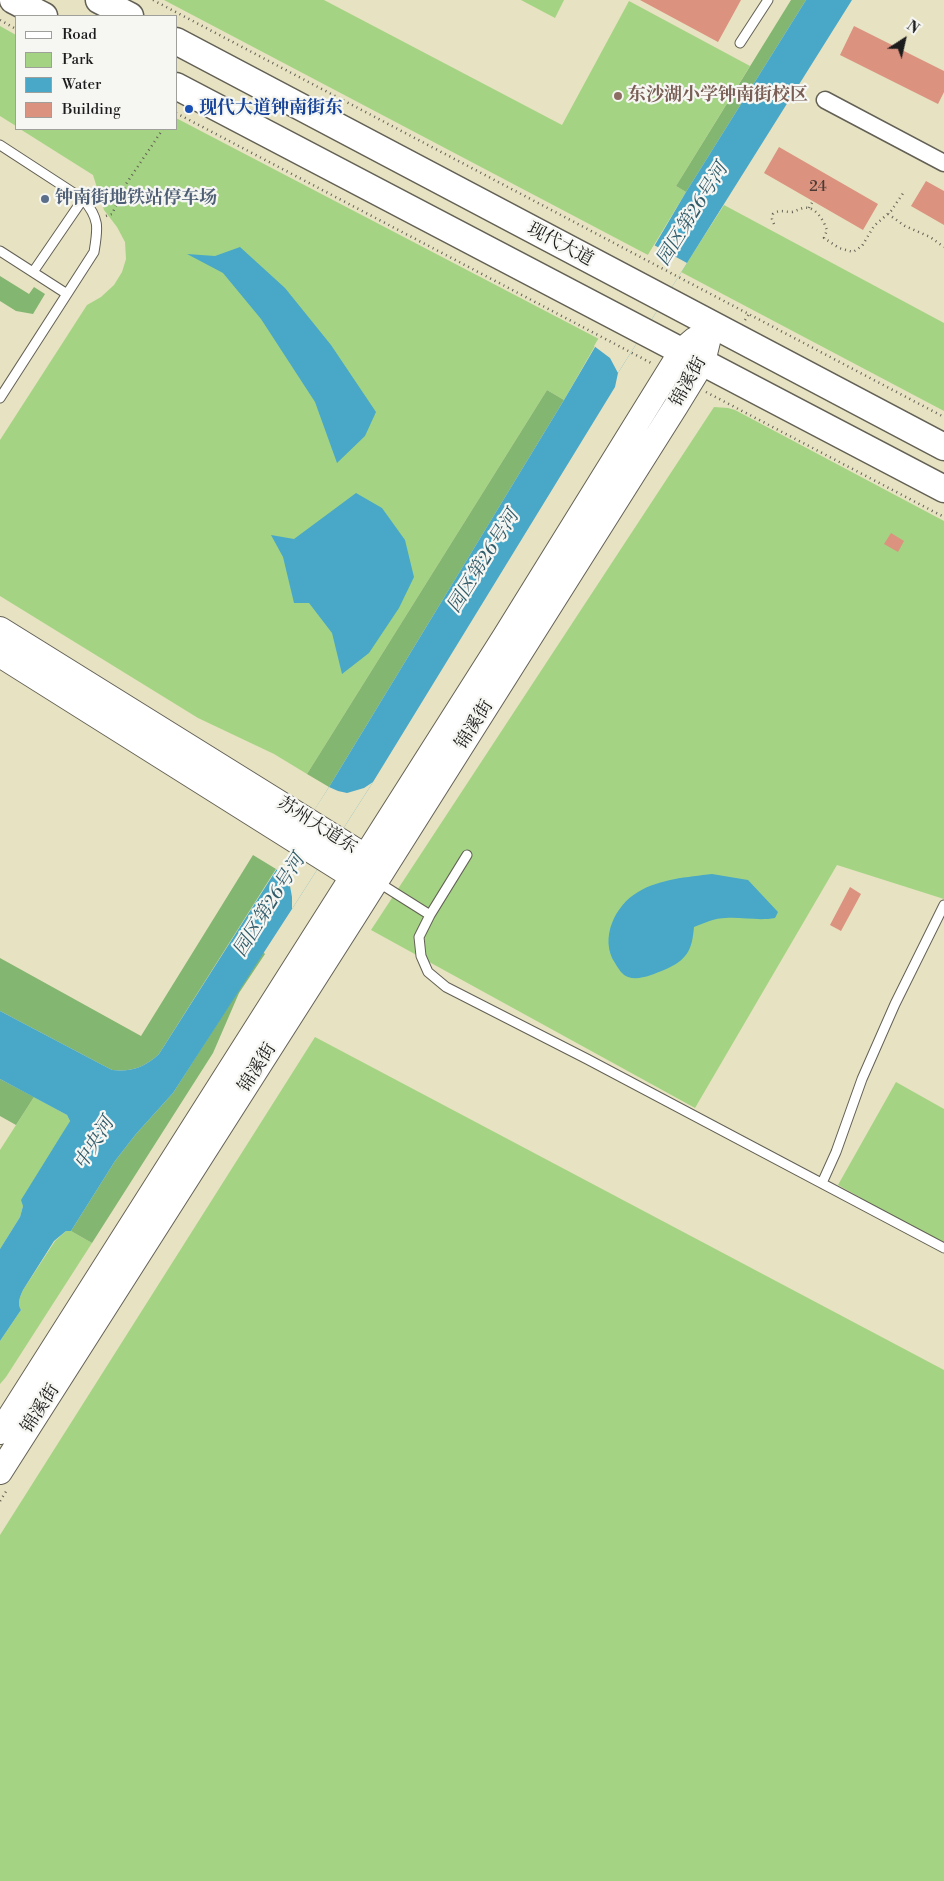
<!DOCTYPE html>
<meta charset="utf-8">
<style>
body{margin:0}
#map{position:relative;width:944px;height:1881px;overflow:hidden;background:#e7e2c1;font-family:"Libre Bodoni",serif}
canvas{display:block}
.legend{position:absolute;left:15px;top:15px;width:162px;height:115px;box-sizing:border-box;background:#f6f6f2;border:1px solid #9f9f9c;margin:0;padding:6px 9px;list-style:none;font-size:15px;color:#1c1c1c}
.legend li{display:flex;align-items:center;gap:10px;height:25px}
.legend b{width:25px;border:1px solid #9f9f9c}
.north{position:absolute;left:879px;top:15px;width:50px;height:50px;-webkit-text-stroke:4px #f6f6f2;paint-order:stroke;rotate:35deg;font-size:14px;font-weight:700;line-height:20px;text-align:center;color:#1c1c1c}
.north::after{content:'';display:block;margin:auto;width:18px;height:22px;background:#1c1c1c;clip-path:polygon(50% 0,100% 100%,50% 72%,0 100%)}
</style>
<div id="map">
<canvas width="944" height="1881"></canvas>
<ul class="legend">
<li><b style="height:6px;background:#fff"></b>Road</li>
<li><b style="height:14px;background:#a4d483"></b>Park</li>
<li><b style="height:14px;background:#49a8c8"></b>Water</li>
<li><b style="height:14px;background:#db927f"></b>Building</li>
</ul>
<div class="north">N</div>
</div>
<script>
const context = document.querySelector('canvas').getContext('2d');
context.lineJoin = 'round';
function paint(path, color) {
  context.fillStyle = color;
  context.fill(path, 'evenodd');
}
function trace(path, color, width, dash) {
  context.strokeStyle = color;
  context.lineWidth = width;
  context.lineCap = dash ? 'butt' : 'round';
  context.setLineDash(dash || []);
  context.stroke(path);
}
function write(font, color, halo, rows, align = 'center') {
  context.font = font + ' "Libre Bodoni","Noto Serif SC",serif';
  context.lineWidth = 4.5;
  context.setLineDash([]);
  context.textBaseline = 'middle';
  context.strokeStyle = halo;
  context.fillStyle = color;
  for (const [text, x, y, turn = 0] of rows) {
    context.save();
    context.translate(x, y);
    context.rotate((+turn || 0) * Math.PI / 180);
    context.textAlign = isNaN(turn) ? turn : align;
    if (halo) context.strokeText(text, 0, 0);
    context.fillText(text, 0, 0);
    context.restore();
  }
}
paint(new Path2D(`
 M164 0H324L562 125 629 1 750 66 676 186 686 192 648 255Z
 M521 0H564L555 18Z
 M0 26 16 35V126L0 116Z
 M176 118 599 339 564 400 547 390 307 774 274 754 198 718 0 596V440L87 305 101 297 114 285 122 272 126 259 125 242 117 227 104 210 93 175 20 129H176Z
 M724 205 944 323V411L681 272Z
 M714 407 728 408 735 410 944 521V899L837 865 695 1108 371 930Z
 M315 1037 944 1370V1881H0V1535Z
 M896 1082 944 1109V1245L838 1185Z
 M34 1097 67 1115 70 1121 23 1206 20 1217 0 1249V1150Z
 M66 1231H71L92 1243 6 1377 0 1384V1341L21 1310C17 1303 20 1297 23 1290L55 1241Z`), '#a4d483');
paint(new Path2D(`
 M791 0H806L686 192 676 186Z
 M0 276 29 294 34 287 45 294 33 314 16 311 0 301Z
 M547 390 564 400 329 787 307 774Z
 M253 855 276 869 159 1054C145 1067 132 1072 112 1070L0 1011V958L141 1036Z
 M263 952 265 954 239 993 213 1053 92 1243 71 1231 115 1161 136 1134 173 1093Z
 M0 1079 34 1097 16 1125 0 1116Z`), '#83b671');
paint(new Path2D(`
 M806 0H852L618 373 615 387 373 782 292 909 173 1093 136 1134 115 1161 71 1231H66L54 1241 23 1290C20 1297 17 1303 21 1310L0 1341V1249L20 1217 23 1206 21 1200 70 1121 67 1115 0 1079V1011L112 1070C132 1072 145 1067 159 1054L329 787 564 400 686 192Z
 M240 247 285 288 331 345 376 412 365 436 337 463 315 402 261 319 223 273 187 254 215 256Z
 M356 493 382 508 405 540 414 577 399 608 369 653 342 674 332 633 309 603H294L283 557 271 535 294 539Z
 M712 874 748 880 778 912 775 918C759 921 742 917 726 918 715 918 704 923 694 927 692 951 687 960 664 970 654 974 639 981 628 977 622 975 618 968 615 963 599 939 615 905 638 892 659 879 688 877 712 874Z`), '#49a8c8');
paint(new Path2D(`
 M654 245 687 263 618 373 610 358 594 346Z
 M373 782 292 909V897L290 886 284 877 276 869 329 787 338 791 347 793 364 788Z`), '#e7e2c1');
paint(new Path2D(`
 M640 0H741L718 42Z
 M854 26 944 71V92L938 104 840 55Z
 M779 147 878 204 863 230 764 173Z
 M926 181 944 191V225L911 206Z
 M891 533 904 541 898 552 884 544Z
 M850 887 861 894 841 931 830 925Z`), '#db927f');
const lane = new Path2D(`
 M740 43 768 0
 M0 145 83 199C100 219 98 228 94 252L0 398
 M0 251 67 294
 M33 272 83 199
 M467 855 430 915 419 937 421 956 428 972 446 987 587 1059 944 1248
 M376 881 430 915
 M822 1183 836 1152 862 1079 895 1004 944 905`);
const street = new Path2D(`
 M825 100 944 163`);
const secondary = new Path2D(`
 M0 629 365 856 371 870
 M0 655 353 877 367 879
 M0 1432 505 636 682 350 695 339
 M0 1472 353 918 676 406 703 362 712 325`);
const primary = new Path2D(`
 M13 0 44 16
 M99 0 130 16
 M176 41 944 447
 M176 86 944 489`);
trace(lane, '#636156', 11);
trace(street, '#636156', 19);
trace(secondary, '#636156', 26);
trace(primary, '#636156', 29);
trace(new Path2D(`
 M153 0 944 417
 M0 20 16 29
 M176 113 653 364
 M809 208 813 201
 M888 214 905 226 930 237 944 247
 M106 216 112 214 126 184 163 129
 M774 224 772 219 773 214C780 209 784 212 792 212 796 211 799 209 803 208 815 205 824 221 827 230L824 238 839 248 853 252 862 246 874 226 891 211 904 192
 M745 320 749 314
 M706 392 944 517
 M0 1501 7 1490`), '#636156', 2.5, [1, 4]);
trace(lane, '#fff', 9);
trace(street, '#fff', 16);
trace(secondary, '#fff', 24);
trace(primary, '#fff', 26);
for (const [x, y, r, color] of [
 [618,96,5,"#8d6e63"],
 [189,109,5,"#1a4fb4"],
 [45,199,5,"#5c6f8a"]
]) {
  const dot = new Path2D();
  dot.arc(x, y, r, 0, 2 * Math.PI);
  context.fillStyle = color;
  context.fill(dot);
  trace(dot, '#f6f6f2', 2);
}
write('15px', '#4c3a35', null, [
 ["24",818,187]
]);
write('bold 18px', '#785e54', '#f6f6f2', [
 ["东沙湖小学钟南街校区",628,96]
], 'left');
write('bold 18px', '#164399', '#f6f6f2', [
 ["现代大道钟南街东",199,109]
], 'left');
write('bold 18px', '#4e5e75', '#f6f6f2', [
 ["钟南街地铁站停车场",55,199]
], 'left');
write('18px', '#1c1c1c', '#f6f6f2', [
 ["现代大道",560,245,28],
 ["锦溪街",689,382,-61],
 ["锦溪街",475,725,-58],
 ["苏州大道东",317,826,32],
 ["锦溪街",258,1068,-58],
 ["锦溪街",41,1409,-57]
]);
write('italic 19px', '#305b69', '#f6f6f2', [
 ["园区第26号河",693,215,-58],
 ["园区第26号河",484,562,-58],
 ["园区第26号河",270,906,-58],
 ["中央河",95,1144,-58]
]);
</script>
